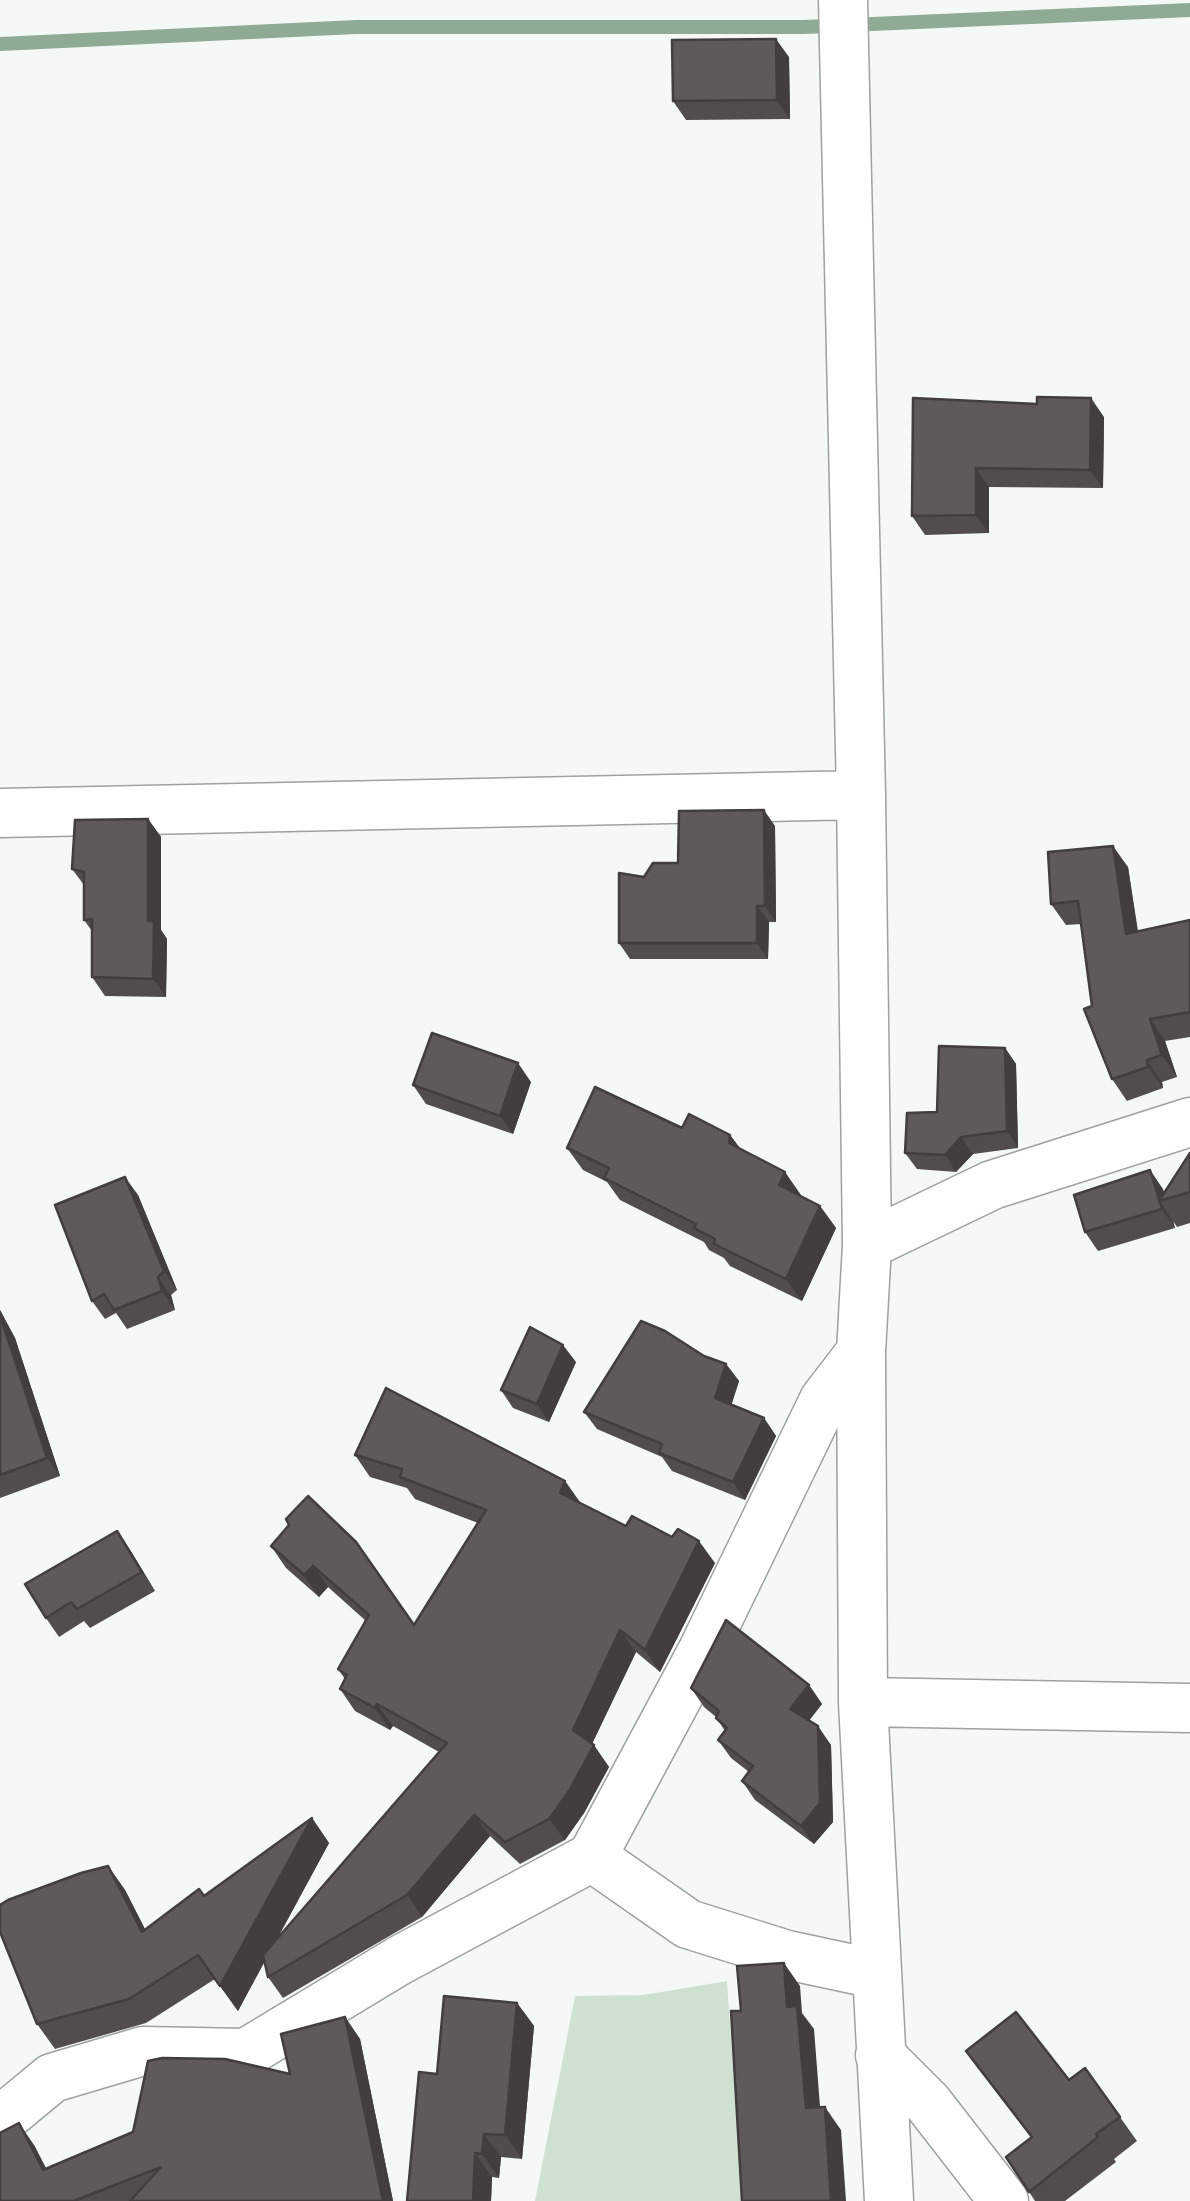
<!DOCTYPE html>
<style>
body{margin:0}
canvas{display:block;background:#f5f9f5}
</style>
<canvas width="1190" height="2201"></canvas>
<script>
const context = document.querySelector('canvas').getContext('2d');
context.lineJoin = 'round';
function paint(path, color) {
  context.fillStyle = color;
  context.fill(path, 'evenodd');
}
function trace(path, color, width, dash) {
  context.strokeStyle = color;
  context.lineWidth = width;
  context.lineCap = dash ? 'butt' : 'round';
  context.setLineDash(dash || []);
  context.stroke(path);
}
paint(new Path2D(`
 M727 1981 742 2201H535L575 1996 643 1995Z`), '#cfe2d2');
trace(new Path2D(`
 M0 44 356 27H804L1190 10`), '#90ab95', 14);
const minor = new Path2D(`
 M843 0 861 795 867 1245 861 1352 863 1702 889 2201
 M0 813 861 795
 M867 1245 992 1185 1190 1122
 M863 1702 1190 1708
 M592 1857 688 1924 787 1955 876 1974
 M880 2055 928 2103 1004 2201
 M0 2121 52 2078 143 2051 246 2053 400 1960 592 1857 703 1650 824 1400 861 1352`);
trace(minor, '#9da29e', 51);
trace(minor, '#fff', 48);
paint(new Path2D(`
 M789 57 790 119 686 120 673 101Z
 M913 398 1104 417 1103 488 989 487V533L925 535 912 516Z
 M148 819 161 837V930L167 939 166 997 105 996 92 977V931L84 920V885L72 869Z
 M775 826 776 922H769L768 959H630L619 943 644 877Z
 M1128 867 1138 931 1190 920V1037L1165 1041 1177 1077 1162 1082 1163 1088 1127 1101 1112 1079 1092 1006 1081 924 1066 925 1051 904Z
 M1005 1048 1016 1064 1018 1148 973 1154 956 1172 917 1169 905 1153 937 1112Z
 M531 1082 513 1134 426 1104 413 1085Z
 M682 1128 730 1135 740 1148 785 1172 800 1196 820 1206 836 1228 802 1301 730 1266 724 1258 709 1250 704 1242 620 1200 607 1182 583 1170 567 1148Z
 M1190 1153V1223L1177 1227 1173 1221 1175 1228 1098 1251 1085 1232 1150 1170 1164 1192Z
 M138 1195 177 1290 171 1295 175 1310 127 1329 116 1313 105 1319 92 1301Z
 M0 1310 15 1338 60 1476 0 1498Z
 M704 1356 726 1364 739 1381 731 1405 764 1418 776 1436 745 1500 672 1471 662 1457 597 1429 584 1412Z
 M576 1362 549 1422 513 1408 501 1390Z
 M355 1455 565 1481 580 1502 626 1526 715 1563 660 1672 636 1652 592 1744 609 1767 584 1813 565 1840 520 1864 490 1836 422 1917 283 1998 268 1977 264 1961 238 2011 215 1979 146 2023 55 2049 37 2024 108 1866 125 1890 145 1929 204 1896 312 1818 329 1843 276 1941 439 1752 393 1726 390 1730 355 1711 340 1689 345 1679 338 1669 366 1621 328 1587 319 1597 286 1568 271 1546 289 1525 414 1625 478 1523 415 1499 407 1488 370 1477Z
 M130 1550 155 1591 90 1628 84 1621 59 1637 46 1618Z
 M809 1685 822 1704 809 1721 831 1745 833 1822 814 1844 755 1800 742 1781 749 1772 731 1758 718 1740 725 1731 716 1717 704 1707 691 1688Z
 M517 2003 534 2026 522 2159 501 2157 499 2178 492 2177 491 2201 437 2074Z
 M345 2017 360 2039 393 2201H0L34 2145 46 2169 290 2074Z
 M966 2051 1069 2080 1085 2068 1137 2141 1114 2159 1116 2162 1065 2201H1035L1006 2157 1031 2137Z`), '#524d4d');
paint(new Path2D(`
 M776 39 789 57 790 119 777 100Z
 M1091 398 1104 417 1103 488 1090 470Z
 M976 468 989 487V533L976 515Z
 M764 810 775 826 776 922 765 906Z
 M148 819 161 837V930L167 939 166 997 153 979 148 921Z
 M1113 846 1128 867 1141 955 1126 934Z
 M757 906 769 922 768 959 757 943Z
 M1150 1019 1165 1041 1177 1077 1162 1055Z
 M1005 1048 1016 1064 1018 1148 1007 1131Z
 M1147 1060 1162 1082 1163 1088 1148 1067Z
 M518 1063 531 1082 513 1134 500 1116Z
 M730 1135 746 1157 729 1143Z
 M961 1137 973 1154 956 1172 945 1155Z
 M1150 1170 1163 1189 1166 1199 1159 1201Z
 M785 1172 801 1195 795 1207 779 1185Z
 M125 1177 138 1195 177 1290 164 1271Z
 M1160 1202 1173 1221 1175 1228 1162 1209Z
 M820 1206 836 1228 802 1301 786 1279Z
 M158 1277 171 1295 175 1310 162 1291Z
 M0 1310 15 1338 60 1476 47 1458 0 1315Z
 M563 1345 576 1362 549 1422 537 1404Z
 M726 1364 739 1381 728 1416 715 1398Z
 M764 1418 776 1436 745 1500 733 1482Z
 M565 1481 580 1503 560 1493Z
 M117 1531 130 1550 155 1591 142 1572Z
 M699 1541 715 1563 660 1672 645 1650Z
 M313 1566 328 1587 319 1597 304 1575Z
 M620 1630 636 1652 588 1752 573 1730Z
 M809 1685 822 1704 803 1727 790 1709Z
 M377 1704 393 1726 390 1730 375 1708Z
 M818 1726 831 1745 833 1822 814 1844 801 1826Z
 M594 1745 609 1767 584 1813 565 1840 549 1819Z
 M474 1815 490 1836 422 1917 407 1895Z
 M312 1818 329 1843 238 2011 220 1986Z
 M108 1866 125 1890 159 1957 142 1932Z
 M784 1963 800 1986 802 2013 814 2029 822 2132 806 2108 787 2007Z
 M517 2003 534 2026 522 2159 505 2135Z
 M345 2017 360 2039 393 2201H383Z
 M825 2107 841 2130 846 2201H831Z
 M19 2123 34 2145 58 2191 43 2170Z
 M484 2134 501 2157 499 2178 482 2154Z
 M475 2153 492 2177 491 2201H473Z`), '#423e3e');
const building = new Path2D(`
 M776 39 777 100 673 101 672 40Z
 M1037 397 1091 398 1090 470 976 468V515L912 516 913 398 1037 404Z
 M764 810 765 906H757V943H619V873L644 877 653 863H678L679 811Z
 M148 819V921H154L153 979 92 977V919L84 920V872L72 869 75 820Z
 M1113 846 1126 934 1190 920V1012L1150 1019 1162 1055 1147 1060 1148 1067 1112 1079 1084 1009 1092 1006 1078 901 1051 904 1048 852Z
 M432 1033 518 1063 500 1116 413 1085Z
 M939 1046 1005 1048 1007 1131 961 1137 945 1155 905 1153 907 1113 937 1112Z
 M595 1087 682 1128 689 1114 730 1135 729 1143 785 1172 779 1185 820 1206 786 1279 714 1244 715 1239 694 1228 696 1224 604 1178 609 1168 567 1148Z
 M1190 1153V1192L1159 1201Z
 M1150 1170 1162 1209 1085 1232 1074 1195Z
 M125 1177 164 1271 158 1277 162 1291 114 1310 104 1294 92 1301 55 1205Z
 M0 1315 47 1458 0 1475Z
 M641 1321 665 1331 704 1356 726 1364 715 1398 764 1418 733 1482 659 1453 662 1444 584 1412Z
 M530 1327 563 1345 537 1404 501 1390Z
 M386 1388 565 1481 560 1493 626 1526 632 1516 672 1537 678 1529 699 1541 645 1650 620 1630 573 1730 594 1745 569 1791 549 1819 505 1842 474 1815 407 1895 268 1977 263 1955 447 1743 377 1704 375 1708 340 1689 347 1675 338 1669 369 1615 313 1566 304 1575 271 1546 289 1525 286 1519 308 1496 356 1542 414 1625 486 1510 400 1477 402 1469 355 1455Z
 M117 1531 142 1572 77 1609 71 1602 46 1618 25 1584Z
 M726 1620 809 1685 790 1709 818 1726 820 1803 801 1826 742 1781 753 1766 718 1740 727 1728 716 1718 719 1711 691 1688Z
 M312 1818 220 1986 198 1955 129 1999 37 2024 0 1932V1905L8 1900 81 1873 108 1866 142 1932 199 1889 204 1896Z
 M784 1963 787 2007 797 2006 806 2108 825 2107 831 2201H742L731 2011H741L737 1966Z
 M444 1996 517 2003 505 2135 484 2134 482 2154 475 2153 473 2201H407L419 2072 437 2074Z
 M1016 2012 1069 2080 1085 2068 1120 2117 1096 2134 1098 2137 1029 2192 1006 2157 1032 2137 966 2051Z
 M345 2017 383 2201H130L161 2167 74 2201H0V2133L19 2123 43 2170 133 2132 148 2061 162 2058 225 2059 290 2074 281 2034Z`);
paint(building, '#5f5959');
trace(building, '#423e3e', 2.5);
</script>
